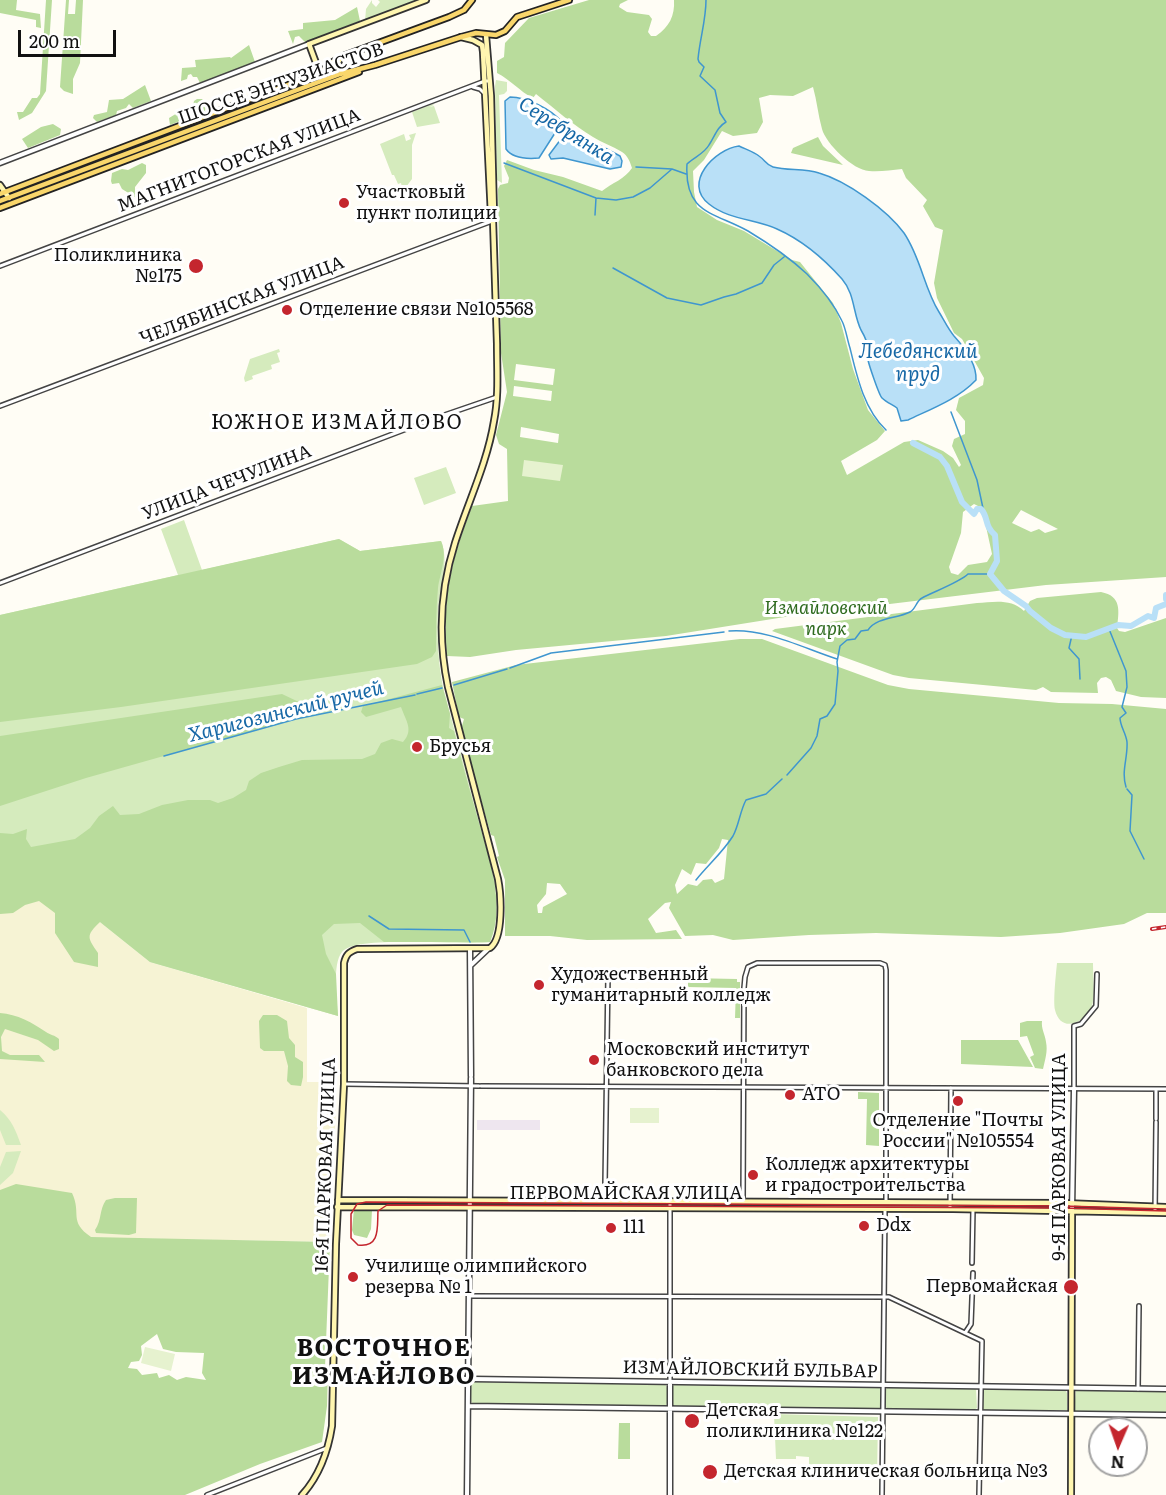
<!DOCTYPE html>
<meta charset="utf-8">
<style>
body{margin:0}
#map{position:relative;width:1166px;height:1495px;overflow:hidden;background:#fffdf5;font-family:Literata,serif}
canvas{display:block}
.north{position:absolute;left:1088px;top:1417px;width:60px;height:60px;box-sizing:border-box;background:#fff;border:2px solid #a0a0a0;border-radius:50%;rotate:182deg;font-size:16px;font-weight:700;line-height:24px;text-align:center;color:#111}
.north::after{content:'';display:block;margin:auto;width:21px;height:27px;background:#c4262e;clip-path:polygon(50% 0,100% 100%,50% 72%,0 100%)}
.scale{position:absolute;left:18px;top:30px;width:98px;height:27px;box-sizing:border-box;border:3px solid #111;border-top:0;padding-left:8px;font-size:18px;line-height:21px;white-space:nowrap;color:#111;-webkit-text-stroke:4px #fff;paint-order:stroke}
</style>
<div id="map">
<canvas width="1166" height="1495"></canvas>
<div class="north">N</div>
<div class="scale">200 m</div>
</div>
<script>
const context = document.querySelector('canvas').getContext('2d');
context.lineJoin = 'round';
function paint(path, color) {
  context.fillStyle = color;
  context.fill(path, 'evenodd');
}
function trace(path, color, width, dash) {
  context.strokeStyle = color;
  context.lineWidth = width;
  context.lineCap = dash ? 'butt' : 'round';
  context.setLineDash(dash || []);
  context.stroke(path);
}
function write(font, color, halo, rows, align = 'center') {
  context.font = font + ' Literata,serif';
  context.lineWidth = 6;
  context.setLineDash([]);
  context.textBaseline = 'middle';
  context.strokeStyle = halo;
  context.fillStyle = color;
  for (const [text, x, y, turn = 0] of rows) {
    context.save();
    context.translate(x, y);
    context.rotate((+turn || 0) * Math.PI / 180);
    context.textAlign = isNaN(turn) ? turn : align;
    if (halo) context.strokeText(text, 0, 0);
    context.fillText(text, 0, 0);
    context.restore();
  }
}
paint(new Path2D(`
 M477 1120H540V1130H477Z`), '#eee6ef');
paint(new Path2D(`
 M0 874 100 922 150 962 307 1008V1082H337L330 1242 0 1236Z`), '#f6f3d4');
paint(new Path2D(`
 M372 0V3L376 7 380 2 378 0H419L365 21 366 9Z
 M496 80 507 82V91L504 94 499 95 502 183 497 180 495 86Z
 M433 104 434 105 429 107 434 106 440 123 417 127 412 112Z
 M416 133 412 145V179L403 191 401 183 398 184 394 175H392L380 144 404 134 406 141 411 139 409 135Z
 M279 349 280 352 277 353 280 362 271 365 272 369 252 376 253 379 245 382 244 378 250 359Z
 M446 467 456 493 424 505 414 478Z
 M184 520 202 570 339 539 360 551 441 541C450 563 439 588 438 611 437 637 438 662 443 687L495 883 496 915 490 942C463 946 356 934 342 952 332 964 337 1000 338 1016L150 962 100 922 0 874V615L178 575 161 529Z
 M1057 963H1093C1093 974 1095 997 1092 1006 1085 1023 1061 1034 1055 1010 1053 1000 1056 974 1057 963Z
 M0 1110C12 1120 16 1131 21 1145H6L0 1130Z
 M21 1151 13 1173 0 1185V1167L6 1152Z
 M474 1382 665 1384C669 1389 669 1402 665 1407L474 1404 470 1401 471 1384Z
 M674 1385 878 1387 881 1389V1407L879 1409 674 1407 671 1404 672 1387Z
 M889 1387 976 1389 977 1408 974 1410 888 1409 885 1406 886 1389Z
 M984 1389 1065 1390 1067 1393V1410L985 1411 982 1409V1390Z
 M1076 1390 1166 1391V1413L1076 1412 1074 1410Z
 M774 1414 878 1417 877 1477H864V1467L809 1465V1457L796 1456V1459H776Z`), '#d5ebbd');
paint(new Path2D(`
 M0 0H17L16 10 40 14 41 28 36 27V20L0 13Z
 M46 0H52L46 91 32 113 19 120 17 112H23L32 98H37L40 94Z
 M66 0H69L68 14H75L76 0H83L80 63 73 79V94L64 91 60 87Z
 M589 0H628L620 4 619 7 627 12 649 15 652 19 648 32 651 36H656C669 27 675 16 674 0H1166V577L1046 585 791 616 666 636 516 650 470 657 447 656C446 647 446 638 446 628 445 582 456 549 472 506L508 501 507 449 499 444 496 435 507 392 501 353 498 189 500 185 508 183 509 178 504 166 507 160 534 170 563 177 602 191C612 183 625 179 632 168 630 162 628 156 622 152 613 146 602 143 593 137 573 125 555 109 536 94L533 98C519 91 511 80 497 73V61L504 57 505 43 529 18ZM813 87C817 101 818 115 822 129 826 144 853 170 869 171 880 172 891 170 902 169L906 178 927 200 923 206 935 227 943 230 934 283 937 298 954 333 962 339 984 378 983 385 959 398 956 410 965 421V434L954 439 952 446 961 465 959 467 953 458 943 451 918 440 904 442 847 475 841 461 877 440 885 431 868 410 853 369 841 323 833 303 800 262 792 260 744 231 717 220 697 207 694 192 693 171 704 160 722 131 733 136 757 133 763 122 759 98 770 95 793 96ZM516 364 555 369 553 385 514 380ZM514 386 552 391 551 401 513 396ZM521 427 559 434 558 443 520 437ZM974 504 982 508 992 554 987 562 968 565 958 575 951 573 949 567 961 533 963 512ZM1021 510 1058 529 1045 533 1039 529 1031 532 1012 523Z
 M357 7 360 21 305 42 299 36 295 37 293 44 288 31 303 29V23L335 20Z
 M249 45 255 62 200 83 197 77H193L191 74 188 75 187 79 181 81 182 68 196 67 195 60 230 57 231 58Z
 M145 85 151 101 133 108 129 104 126 108 117 111 116 115 97 122 93 118 94 115 107 112 109 100 123 99Z
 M197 99H202L206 104 205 111 170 125 169 118 189 106H193L194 101Z
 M53 124 61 129 60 135 28 148 22 139 41 127Z
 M818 137 823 146 843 165 791 153 793 148Z
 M142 163 146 165V173L135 187V197L122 189 119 183 112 184 111 181 112 173 122 169 128 170Z
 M339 539 360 551 441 541C448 556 440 573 438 588 436 609 436 630 436 651L432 657 417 664 121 707 0 722V615Z
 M1101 592C1122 596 1119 611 1117 628L1119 631 1125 632 1166 618V698L1141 697 1116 691 1111 680 1106 677 1101 678 1097 683 1098 693 1051 692 1043 687 1036 690 909 678 893 675 772 631 775 629 977 603C993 602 1011 598 1024 611L1030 601 1037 598Z
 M740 639H762L888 685 909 689 1059 703 1112 704 1166 709V913H1147L1124 924 1060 933 1001 937 876 933 809 935 733 940 713 935 685 936 669 908 671 902 665 903 648 919 656 933 676 930 682 939 587 940 550 936H505V880L497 857 499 856 494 836 491 835 461 729 464 719 459 717 452 682 516 665ZM722 839 728 840 724 879 715 883 712 879 703 880 697 886 688 884 677 894 675 885 682 869 691 875 696 863 706 864 719 848ZM547 883 560 884 567 894 543 907 542 913H538L537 905 546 894Z
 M442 685 450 714 449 728 454 731C461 759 469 788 477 816 487 853 507 904 490 942H384L360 923 334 924 322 935 326 954 336 974 338 1016 150 962 100 922C85 936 88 938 98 953V967L74 962 55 933V913L39 901 25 905 13 913 0 914V833L13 834 27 829 26 839 31 847 75 839 90 828 99 816 113 806 120 815 139 814 162 805 188 800H210L218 803 233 798 246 790 249 781 261 773 279 767 302 760 362 759 375 754 381 743 392 739 403 742C414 730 406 721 401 707L366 717 361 712 363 706Z
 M282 694 301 703 303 709 299 716 291 720 86 778 0 806V736Z
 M688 978 737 979V982H740V1018H735L736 988 688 987Z
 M0 1013C17 1014 33 1023 46 1032 50 1035 55 1035 59 1039V1049L54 1051 38 1040 5 1029 1 1037 2 1051 10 1055H39L45 1062 0 1059Z
 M263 1015H277L287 1021 289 1038 295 1045V1057L303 1062V1077L301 1086 291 1085 287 1081 288 1066 284 1051H264L260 1048 259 1021Z
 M1027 1021H1042C1041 1029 1045 1034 1046 1042 1048 1051 1045 1060 1043 1069L1035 1068 1030 1057 1034 1055 1027 1036 1020 1037V1023Z
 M961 1040H1018L1033 1067 961 1064Z
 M858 1092 879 1093V1146L866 1145 867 1099H858Z
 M16 1184 72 1193C82 1214 68 1221 91 1237L330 1242 325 1367 328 1368 327 1406 322 1442 260 1464 185 1495H0V1190ZM157 1334 163 1349 176 1352 204 1353 202 1373 206 1380 186 1377 177 1380 169 1375 159 1378 157 1373 142 1375 137 1369 128 1368 131 1362 139 1361 142 1355 141 1346Z
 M115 1198H137L136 1233 129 1235 96 1233 95 1230C102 1220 99 1210 106 1200Z
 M354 1209 372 1210 371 1229 367 1238 354 1235 352 1230Z
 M619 1423H630V1459H618Z`), '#b9dc9c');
paint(new Path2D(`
 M524 460 563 465 560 481 522 476Z
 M630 1108H659V1123H630Z
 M145 1347 175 1354 171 1371 141 1363Z
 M294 1373H320L322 1384 319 1386 295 1385 293 1384Z`), '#e6f2cf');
const water = new Path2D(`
 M510 97C527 97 551 109 562 122L539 158C528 159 513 159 506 149L505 101Z
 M570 127 586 138 620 156 622 161 621 167 610 169 563 158 551 159 549 155Z
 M739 146C745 149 754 152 759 156 765 160 766 165 773 167 788 171 804 168 819 173 847 181 887 210 904 233 921 258 924 288 939 312 944 320 948 329 954 336 964 347 977 363 976 380 958 399 931 409 908 420L901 421 897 408C893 405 886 402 882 398 879 395 869 365 868 360 868 359 869 353 869 351 868 345 864 335 861 330 853 314 855 294 842 279 825 260 802 240 777 229 755 219 729 220 709 204 682 183 715 149 739 146Z`);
paint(water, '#b9e0f7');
trace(water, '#3f96cf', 1.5);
trace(new Path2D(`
 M706 0C706 20 700 38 698 59L699 62 704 67 700 76 715 90 720 113 726 122C717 127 715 136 709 145 704 154 694 157 687 164 684 214 714 212 748 231 768 243 790 258 807 274 820 287 834 304 842 321 846 329 847 339 850 348 857 377 864 409 886 430
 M504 163 596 198 616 200 633 197 650 188 672 169
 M636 167 672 169 686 174
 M595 215 596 198
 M613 268 667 298 701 305 724 297 736 294 762 283 774 265 784 257
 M951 412 977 480 984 513
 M1109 629 1126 671 1127 687 1122 707 1126 713 1120 718C1120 726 1126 733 1127 742 1128 758 1121 771 1126 787
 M729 631C765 628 803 648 837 659
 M1072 635 1069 648 1079 659 1080 679
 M510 668 551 653 724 632
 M454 685 507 669
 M417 694 442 688
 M164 756 296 719 415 695
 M787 775 811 748 817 736 820 719 827 716 835 704 838 671 837 662 840 646 847 640 855 639 861 631 868 630C877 617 896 619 910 612 916 609 916 601 922 598 933 592 960 582 968 574H990
 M1127 789 1132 795 1130 831 1144 859
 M696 880C708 865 723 852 733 836 739 825 740 811 746 800L766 794 782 779
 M369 916 389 929 464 930 470 942`), '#3f96cf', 1.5);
trace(new Path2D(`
 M913 443 940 457 947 466 962 502 974 514 977 509H981C989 518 984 526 995 535L997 561 990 574 1004 591 1026 606 1030 611 1051 628 1065 635 1086 637 1118 625 1131 626 1148 616 1154 618 1156 608 1166 604
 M1166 595V599`), '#b9e0f7', 6);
trace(new Path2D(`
 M605 1184 606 1194`), '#dbdad3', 3, [3, 1.5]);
const minor = new Path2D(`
 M473 87 480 89 485 94
 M0 266 485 81H490
 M0 406 492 221
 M0 583 430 420 497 397
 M344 1084 479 1086
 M481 1086 1166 1089
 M1156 1089V1119
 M1074 1090V1026L1081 1024 1096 1006 1097 974
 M605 1184 608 975
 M743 1202 744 988 745 977 748 967 757 963H880L885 965 886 970V1202
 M950 1209 951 1088
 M1155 1213 1156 1122
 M972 1263 973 1209
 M470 1296 889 1297 982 1341 979 1495
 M965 1333 971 1324 973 1273
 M670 1383V1202
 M1138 1389 1139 1306
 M207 1495 327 1448
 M882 1495 885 1209`);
const tertiary = new Path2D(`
 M0 163 309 44
 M470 949 471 1076
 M471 965 489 948
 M1072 1210 1074 1090
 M334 1377 1166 1389
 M468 1406 1166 1415
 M467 1495 471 1078
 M670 1495V1383`);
const secondary = new Path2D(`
 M486 35 491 96 494 214 493 220
 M341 58 338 62 339 68 343 72H347
 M322 72 319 71 309 44 426 0
 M0 185 9 198
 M338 1200 1063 1203 1166 1207
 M337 1207 953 1209 1166 1213
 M302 1495C320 1475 328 1452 332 1426L336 1244 344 1084V963C346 954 349 952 357 949L490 948C504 938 501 894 498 879L448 687C438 639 440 590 455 543 468 502 487 464 494 421 499 396 497 370 497 344 496 303 494 262 493 220L491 215 483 52 482 45 473 40 461 37
 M1071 1495 1072 1210`);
const primary = new Path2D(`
 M0 194 322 72 328 65 343 56 449 17 464 10 472 0
 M0 201 340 74 375 65 461 37 476 33 496 35 505 31 517 17 569 0
 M0 208 359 72`);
trace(minor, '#444', 6);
trace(tertiary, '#444', 7);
trace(secondary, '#333', 8);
trace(primary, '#222', 8);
trace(minor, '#fff', 3);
trace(tertiary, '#fff', 4);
trace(secondary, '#fff6b0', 4.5);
trace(primary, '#f9d66b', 4.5);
trace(new Path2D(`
 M1166 1209 1063 1206 366 1202 357 1204 351 1214V1238L358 1245C381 1248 377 1226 378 1211L387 1205 1063 1208 1166 1211`), '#c4262e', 1.5);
const rail = new Path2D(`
 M1152 929 1166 927`);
trace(rail, '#c4262e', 4);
trace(rail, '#fff', 1.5, [4.5]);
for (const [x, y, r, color] of [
 [344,203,6,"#c4262e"],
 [196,266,8,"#c4262e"],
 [287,310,6,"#c4262e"],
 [417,747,6,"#c4262e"],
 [539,985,6,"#c4262e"],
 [594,1060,6,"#c4262e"],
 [790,1095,6,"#c4262e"],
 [958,1101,6,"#c4262e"],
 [753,1175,6,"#c4262e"],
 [864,1226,6,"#c4262e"],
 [611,1228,6,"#c4262e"],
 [353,1277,6,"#c4262e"],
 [1071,1287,8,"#c4262e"],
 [692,1421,8,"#c4262e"],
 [710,1472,8,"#c4262e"]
]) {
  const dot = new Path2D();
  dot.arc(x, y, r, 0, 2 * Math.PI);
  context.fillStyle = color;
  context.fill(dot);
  trace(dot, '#fff', 2);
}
write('18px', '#111', '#fff', [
 ["ШОССЕ ЭНТУЗИАСТОВ",281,84,-19],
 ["МАГНИТОГОРСКАЯ УЛИЦА",239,161,-21],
 ["ЧЕЛЯБИНСКАЯ УЛИЦА",242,301,-21],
 ["УЛИЦА ЧЕЧУЛИНА",227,483,-21],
 ["9-Я ПАРКОВАЯ УЛИЦА",1060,1157,-90],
 ["16-Я ПАРКОВАЯ УЛИЦА",326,1165,-88],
 ["ПЕРВОМАЙСКАЯ УЛИЦА",626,1194],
 ["ИЗМАЙЛОВСКИЙ БУЛЬВАР",750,1370,1]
]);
write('18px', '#111', '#fff', [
 ["Участковый",356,193],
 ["пункт полиции",356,214],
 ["Поликлиника",182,256,"right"],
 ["№175",182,277,"right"],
 ["Отделение связи №105568",299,310],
 ["Брусья",429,747],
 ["Художественный",551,975],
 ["гуманитарный колледж",551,996],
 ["Московский институт",606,1050],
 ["банковского дела",606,1071],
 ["АТО",802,1095],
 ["Отделение \"Почты",958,1121,"center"],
 ["России\" №105554",958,1142,"center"],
 ["Колледж архитектуры",765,1165],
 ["и градостроительства",765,1186],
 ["Ddx",876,1226],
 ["111",623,1228],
 ["Училище олимпийского",365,1267],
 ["резерва № 1",365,1288],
 ["Первомайская",1058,1287,"right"],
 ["Детская",706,1411],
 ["поликлиника №122",706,1432],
 ["Детская клиническая больница №3",724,1472]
], 'left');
write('italic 18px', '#2f6b1f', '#fff', [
 ["Измайловский",826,609],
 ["парк",826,630]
]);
write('italic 20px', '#1768a6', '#fff', [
 ["Серебрянка",566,131,32],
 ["Лебедянский",918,352],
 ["пруд",918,375],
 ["Харигозинский ручей",286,712,-14]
]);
context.letterSpacing = '1.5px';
write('20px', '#111', '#fff', [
 ["ЮЖНОЕ ИЗМАЙЛОВО",337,423]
]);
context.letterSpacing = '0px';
context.letterSpacing = '1.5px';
write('bold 24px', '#111', '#fff', [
 ["ВОСТОЧНОЕ",384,1349],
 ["ИЗМАЙЛОВО",384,1377]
]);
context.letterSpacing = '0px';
</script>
